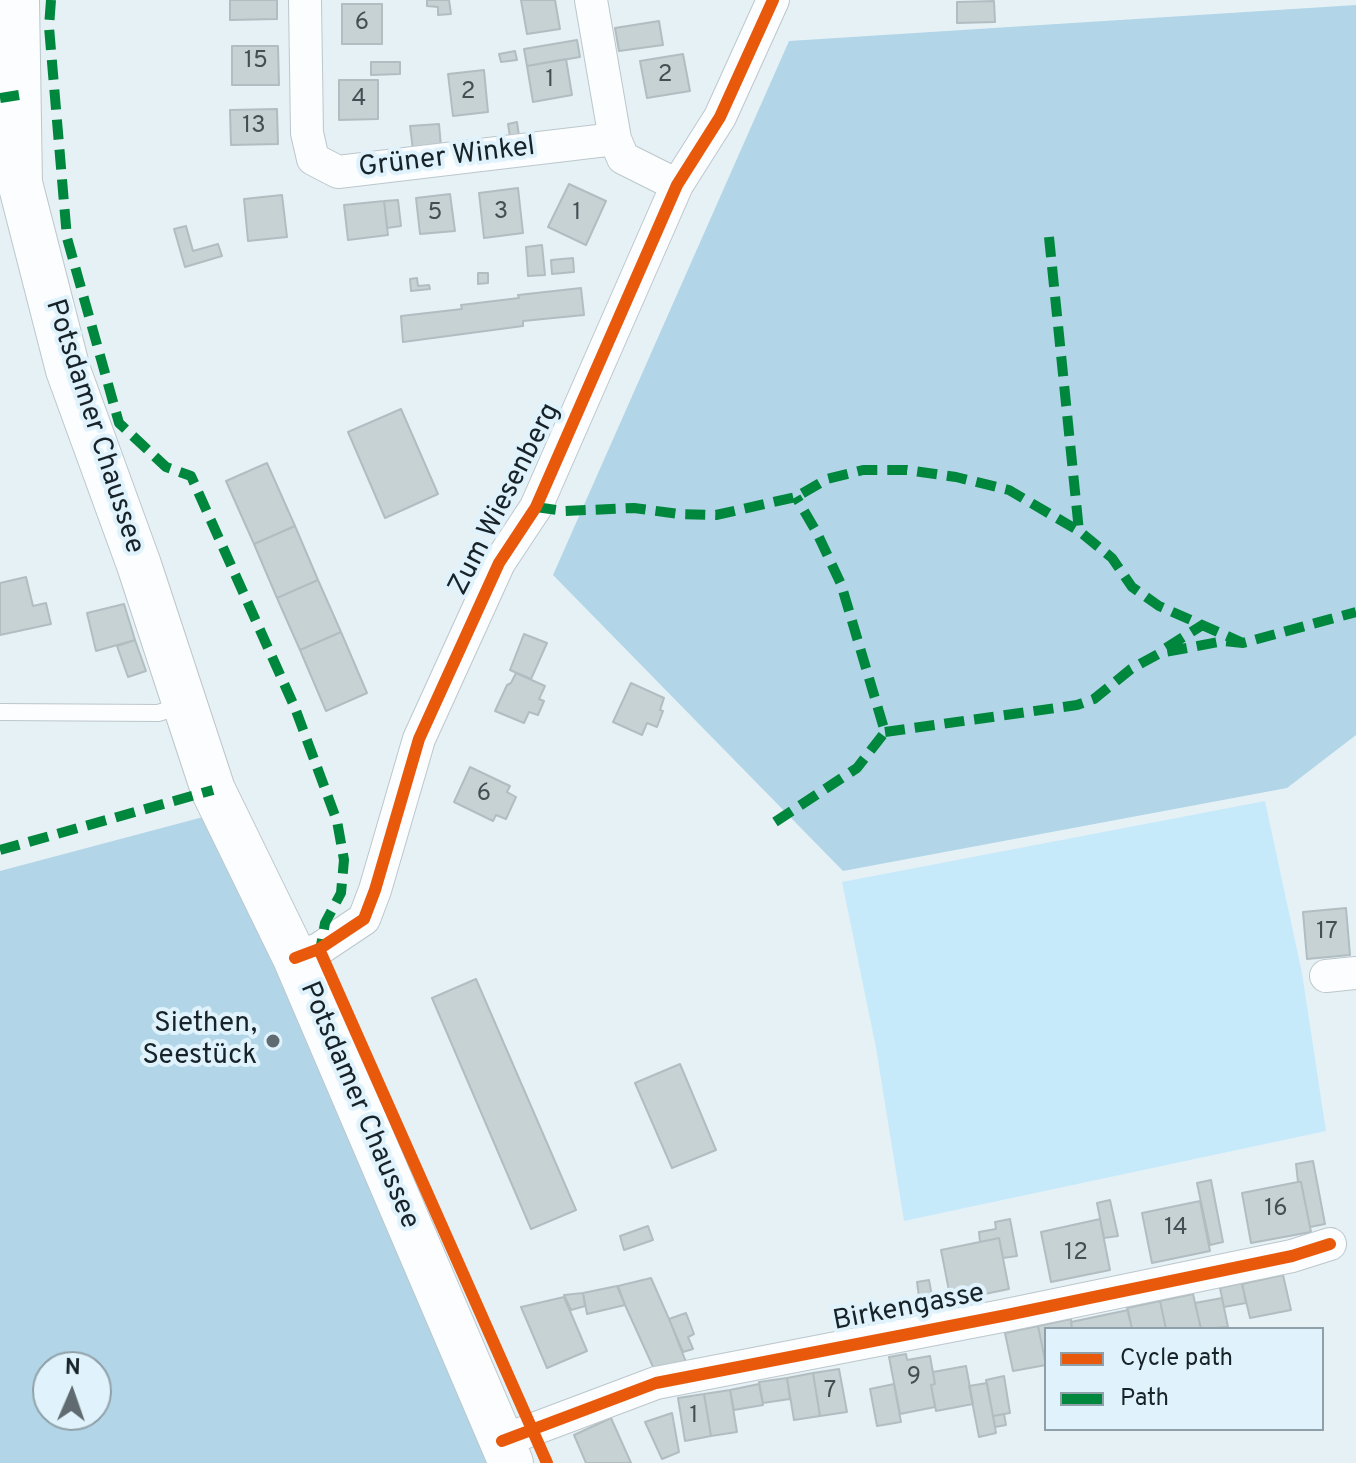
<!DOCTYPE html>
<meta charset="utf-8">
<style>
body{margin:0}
#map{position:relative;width:1356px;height:1463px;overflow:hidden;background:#e6f1f6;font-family:Overpass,sans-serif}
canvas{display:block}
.legend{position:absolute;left:1044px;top:1327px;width:280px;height:104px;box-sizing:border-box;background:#e0f3fc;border:2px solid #90a0a8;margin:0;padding:10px 14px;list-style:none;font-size:24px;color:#182329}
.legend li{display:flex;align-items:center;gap:16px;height:40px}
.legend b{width:40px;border:2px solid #90a0a8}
.north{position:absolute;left:32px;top:1351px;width:80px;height:80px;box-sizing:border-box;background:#e0f3fc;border:2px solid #90a0a8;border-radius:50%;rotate:2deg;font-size:22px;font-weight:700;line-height:32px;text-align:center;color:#182329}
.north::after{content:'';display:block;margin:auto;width:28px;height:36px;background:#606b71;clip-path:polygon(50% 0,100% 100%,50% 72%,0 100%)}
</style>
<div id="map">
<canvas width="1356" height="1463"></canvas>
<ul class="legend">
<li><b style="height:10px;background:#e8590c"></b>Cycle path</li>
<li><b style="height:10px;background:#00873e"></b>Path</li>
</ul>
<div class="north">N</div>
</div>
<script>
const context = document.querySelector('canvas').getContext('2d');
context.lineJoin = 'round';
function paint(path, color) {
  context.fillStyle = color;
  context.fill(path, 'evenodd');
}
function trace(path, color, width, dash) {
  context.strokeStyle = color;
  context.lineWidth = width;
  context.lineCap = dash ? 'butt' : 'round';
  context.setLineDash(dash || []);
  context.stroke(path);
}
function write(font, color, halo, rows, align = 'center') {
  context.font = font + ' Overpass,sans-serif';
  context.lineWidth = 8;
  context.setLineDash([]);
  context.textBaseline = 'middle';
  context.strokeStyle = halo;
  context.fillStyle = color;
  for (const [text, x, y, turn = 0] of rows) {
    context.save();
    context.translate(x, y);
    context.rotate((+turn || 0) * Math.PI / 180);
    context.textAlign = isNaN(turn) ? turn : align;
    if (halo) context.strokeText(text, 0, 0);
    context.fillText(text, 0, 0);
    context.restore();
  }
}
paint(new Path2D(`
 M1265 801 1302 973 1326 1131 904 1221 876 1048 842 882Z`), '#c7eafb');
paint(new Path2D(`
 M1356 5V735L1287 788 843 871 553 575 789 41Z
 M222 812 511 1463H0V871ZM48 1367H96V1415H48Z`), '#b2d6e7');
const building = new Path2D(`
 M230 0H277V19L230 20Z
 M427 0H449L451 14 438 15V7L427 6Z
 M521 0H555L560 29 527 34Z
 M994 1 995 22 957 23V2Z
 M342 4H382V44H342Z
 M659 21 663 45 619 51 615 28Z
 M577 40 580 57 527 66 524 49Z
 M232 46H278L279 85H232Z
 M515 51 517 60 501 62 499 54Z
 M683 54 690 91 647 98 640 61Z
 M566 59 572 95 533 102 527 66Z
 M371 62H400V74L371 75Z
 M484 70 488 112 453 116 448 74Z
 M339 80H378V119L339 120Z
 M277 109 278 144 231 145 230 110Z
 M517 122 519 136 510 137 508 124Z
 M439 124 441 147 413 150 410 126Z
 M569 184 606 201 586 245 548 227Z
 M518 188 523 233 484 238 479 193Z
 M450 194 455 231 420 234 416 198Z
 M282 195 287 237 248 241 244 199Z
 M398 200 401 226 387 228 384 201Z
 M384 201 388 235 348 240 344 205Z
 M186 226 193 251 218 244 222 256 185 267 174 229Z
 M542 245 545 275 528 276 526 247Z
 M573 258 574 272 552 274 551 260Z
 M478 273H488V283L478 284Z
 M417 278 418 286 429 285 430 289 411 291 410 279Z
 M581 288 584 315 523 321V326L403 342 401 316 462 309 461 305 519 298 518 295Z
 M401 409 438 494 385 518 348 432Z
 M267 463 295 526 254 544 226 481Z
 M295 526 318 580 277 598 254 544Z
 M26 577 33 606 46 603 51 624 0 635V583Z
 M318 580 341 632 300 650 277 598Z
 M124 604 135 640 96 651 87 613Z
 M341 632 367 693 326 711 300 650Z
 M524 634 547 643 531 679 510 670Z
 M135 640 146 671 128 677 117 646Z
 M516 673 545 686 539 699 544 701 538 715 529 712 524 723 495 711 507 685 511 683Z
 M631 683 664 698 660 710 663 711 657 727 647 723 642 735 613 722Z
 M470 767 510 786 507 792 516 797 506 819 496 815 493 821 454 802Z
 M1346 908 1350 955 1307 959 1303 912Z
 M476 979 576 1210 531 1229 432 998Z
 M680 1064 716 1150 672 1168 635 1083Z
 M1313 1161 1325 1224 1310 1227 1301 1182H1298L1296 1164Z
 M1211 1180 1223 1242 1210 1245 1197 1183Z
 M1298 1182H1301L1311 1232 1251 1243 1242 1193Z
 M1110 1200 1118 1236 1104 1238 1097 1203Z
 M1200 1201 1210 1251 1152 1263 1142 1213Z
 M1010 1219 1017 1256 1003 1258 999 1238 980 1242 979 1232 996 1229 995 1222Z
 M1100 1219 1110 1270 1051 1282 1041 1232Z
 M648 1226 653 1240 624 1250 620 1236Z
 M999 1238 1009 1289 951 1301 941 1250Z
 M1283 1275 1291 1310 1250 1318 1242 1284Z
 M651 1278 669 1319 686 1362 654 1369 625 1305 618 1286Z
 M929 1280 933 1302 920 1304 917 1282Z
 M1242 1283 1246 1303 1224 1307 1220 1288Z
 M617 1286 625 1305 587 1314 583 1293Z
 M583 1293 585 1306 571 1310 564 1295Z
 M1193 1294 1201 1329H1166L1160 1301Z
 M564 1297 587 1351 547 1368 521 1307Z
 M1222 1298 1228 1327 1201 1329 1195 1303Z
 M1160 1301 1166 1329H1132L1127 1308Z
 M1128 1310 1132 1329H1072L1071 1322Z
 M686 1313 694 1334 688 1337 693 1349 683 1352 669 1319Z
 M1071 1319 1072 1329H1046V1365L1038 1326Z
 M1038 1326 1046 1365 1013 1371 1005 1333Z
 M906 1354 907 1360 930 1356 935 1384 931 1385 935 1407 900 1414 889 1357Z
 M966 1366 973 1404 936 1411 931 1385 935 1384 933 1372Z
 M839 1369 847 1412 820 1416 813 1373Z
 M813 1373 820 1416 794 1420 787 1378Z
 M1004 1376 1010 1413 993 1416 986 1380Z
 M787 1378 790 1399 763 1403 759 1382Z
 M987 1383 996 1433 979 1437 969 1386Z
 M759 1384 763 1405 734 1410 730 1390Z
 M894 1384 901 1422 877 1426 870 1389Z
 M730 1390 737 1432 711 1436 704 1394Z
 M704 1394 711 1436 685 1441 678 1398Z
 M672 1413 679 1452 662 1459 645 1422Z
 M1004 1414 1006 1425 995 1427 993 1416Z
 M611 1418 631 1463H586L574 1435Z`);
paint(building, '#c6d2d4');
trace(building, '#b1bdc0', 2);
const service = new Path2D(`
 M0 712 158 713 185 705`);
const minor = new Path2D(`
 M305 0 307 133 313 159 338 172 615 139 623 158 677 185
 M591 0 615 139
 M295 958 319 949 364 919 375 890 419 739 499 563 536 507 677 185 720 117 773 0
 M1326 976 1356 973
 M502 1441 656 1383 1007 1315 1292 1256 1330 1244`);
const secondary = new Path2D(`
 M17 0 20 183 68 370 139 565 213 790 295 958 511 1463`);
trace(service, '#bcc7cc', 18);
trace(minor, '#bcc7cc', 34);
trace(secondary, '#bcc7cc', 46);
trace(service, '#fbfdfe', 16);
trace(minor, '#fbfdfe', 32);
trace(secondary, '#fbfdfe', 44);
trace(new Path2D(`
 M51 0 49 27 67 238 119 423 166 467 191 476 295 708 337 821 344 860 341 893 325 923 320 951
 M0 98 19 95
 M1049 237 1079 531
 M536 507 564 511 634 508 679 514 716 515 796 497 827 479 863 470H907L956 477 1009 490 1079 531 1112 558 1132 587 1159 606 1243 643
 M1166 648 1204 624
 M885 732 1077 705 1094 699 1131 669 1160 653 1224 641 1243 643 1356 612
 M775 822 857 768 885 732 841 584 817 533 796 497
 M0 850 213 790`), '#00873e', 10, [20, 10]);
trace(new Path2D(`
 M319 949 547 1463
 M295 958 319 949 364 919 375 890 419 739 499 563 536 507 677 185 720 117 773 0
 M502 1441 656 1383 1007 1315 1292 1256 1330 1244`), '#e8590c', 12);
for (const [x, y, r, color] of [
 [273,1041,8,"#606b71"]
]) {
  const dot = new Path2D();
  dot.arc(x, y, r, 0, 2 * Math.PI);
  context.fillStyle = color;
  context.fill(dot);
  trace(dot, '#e0f3fc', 3);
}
write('24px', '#444f54', null, [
 ["6",362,24],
 ["15",256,62],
 ["2",665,76],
 ["1",550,81],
 ["2",468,93],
 ["4",359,100],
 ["13",254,127],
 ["3",501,213],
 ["5",435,214],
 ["1",577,214],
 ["6",484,795],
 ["17",1327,933],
 ["16",1276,1210],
 ["14",1176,1229],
 ["12",1076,1254],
 ["9",914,1378],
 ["7",830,1392],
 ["1",694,1417]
]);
write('28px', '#182329', '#e0f3fc', [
 ["Grüner Winkel",447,159,-7],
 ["Potsdamer Chaussee",93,427,72],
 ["Zum Wiesenberg",506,500,-63],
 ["Potsdamer Chaussee",358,1106,67],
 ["Birkengasse",909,1309,-11]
]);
write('28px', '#182329', '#e0f3fc', [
 ["Siethen,",257,1025],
 ["Seestück",257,1057]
], 'right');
</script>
